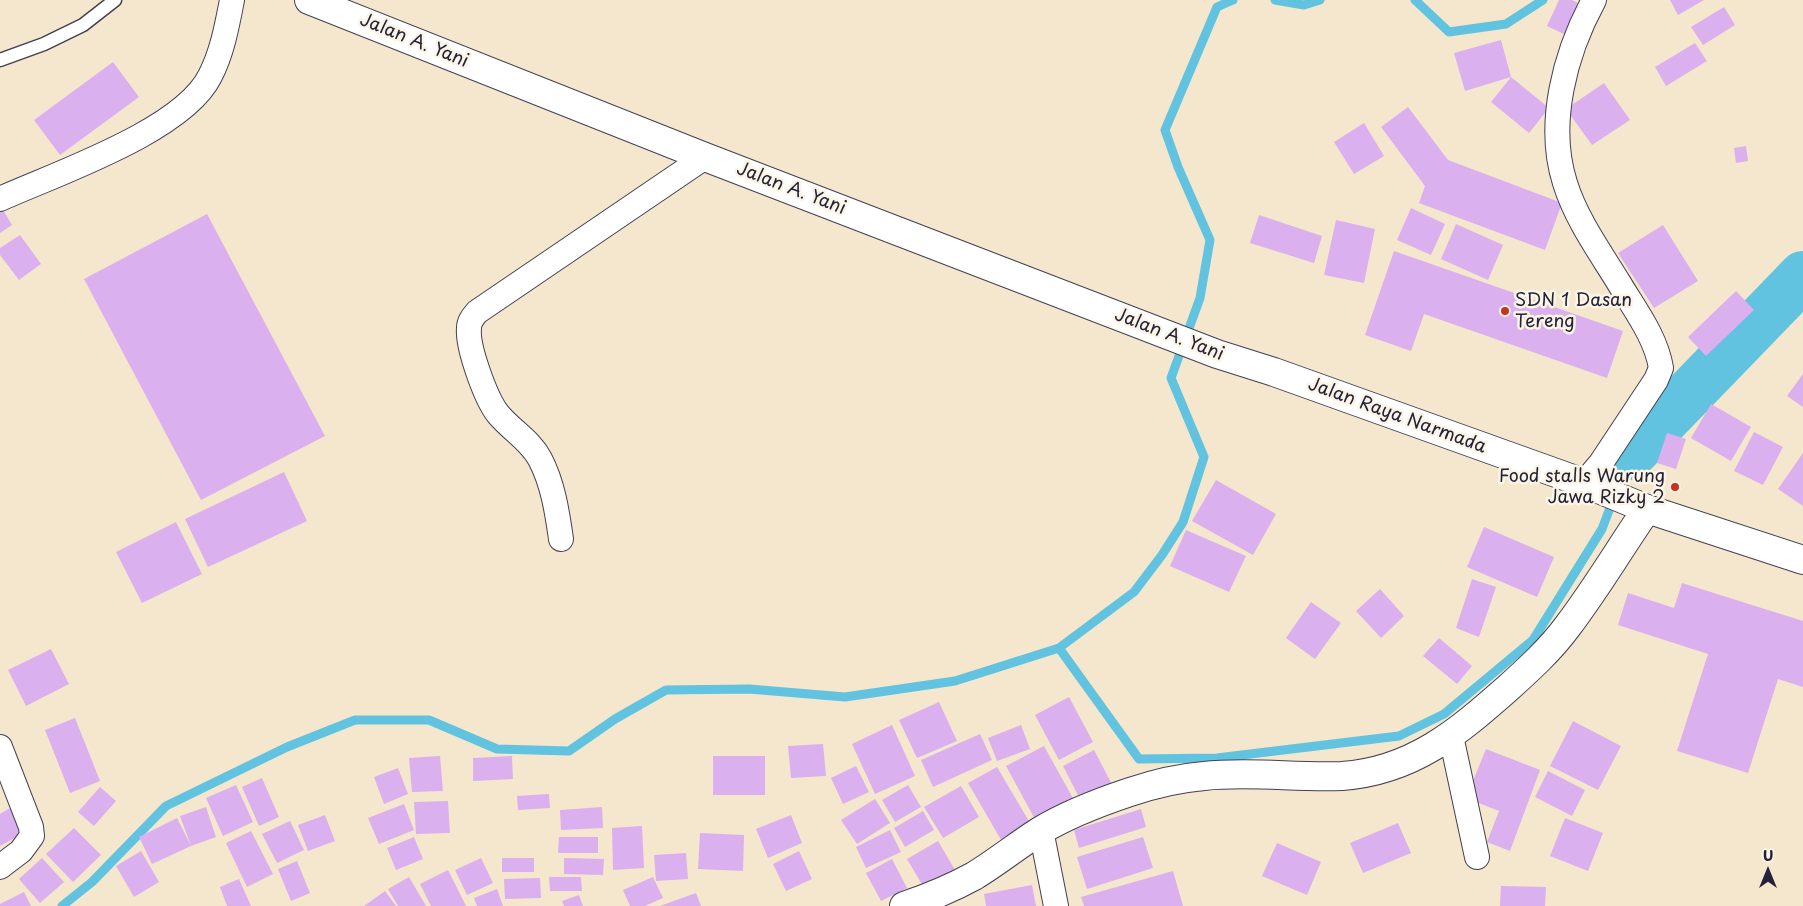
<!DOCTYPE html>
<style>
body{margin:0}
#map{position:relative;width:1803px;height:906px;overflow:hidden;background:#f4e7cd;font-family:"Playpen Sans",sans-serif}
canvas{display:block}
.north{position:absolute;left:1743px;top:846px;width:50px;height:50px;-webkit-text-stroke:4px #fcf5e5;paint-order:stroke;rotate:0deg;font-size:14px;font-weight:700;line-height:20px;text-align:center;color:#22223b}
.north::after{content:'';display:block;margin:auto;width:18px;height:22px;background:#22223b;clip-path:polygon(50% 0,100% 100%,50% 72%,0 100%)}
</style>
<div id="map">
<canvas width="1803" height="906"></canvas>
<div class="north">U</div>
</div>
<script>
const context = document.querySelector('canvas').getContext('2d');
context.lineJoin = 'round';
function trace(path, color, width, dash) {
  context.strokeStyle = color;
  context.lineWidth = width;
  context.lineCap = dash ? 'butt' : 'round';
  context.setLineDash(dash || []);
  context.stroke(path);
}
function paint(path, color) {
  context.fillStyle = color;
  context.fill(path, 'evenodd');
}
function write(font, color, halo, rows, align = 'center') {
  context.font = font + ' "Playpen Sans",sans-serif';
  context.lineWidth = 5;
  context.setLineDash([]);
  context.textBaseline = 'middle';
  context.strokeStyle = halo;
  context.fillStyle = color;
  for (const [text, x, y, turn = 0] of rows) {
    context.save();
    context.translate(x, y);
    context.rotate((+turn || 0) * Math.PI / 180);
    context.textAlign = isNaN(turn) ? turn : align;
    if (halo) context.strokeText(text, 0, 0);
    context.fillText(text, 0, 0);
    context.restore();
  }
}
trace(new Path2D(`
 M1275 0 1304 5 1320 0
 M1415 0 1449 32 1506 24 1543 0
 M1059 648 1139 759 1217 758 1399 736 1444 714 1533 640 1602 529 1630 455
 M62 906 92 882 166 806 287 747 355 720H429L497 749 569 751 615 719 666 690 749 689 845 697 955 681 1059 648 1134 592 1162 555 1183 522 1204 457 1171 378 1200 298 1210 240 1178 167 1165 130 1217 7 1233 0`), '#61c3df', 9);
trace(new Path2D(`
 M1630 455 1803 276`), '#61c3df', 50);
paint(new Path2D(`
 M1559 0H1572L1580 4 1566 35 1547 26Z
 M1670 0H1704L1678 15Z
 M1724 7 1735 25 1703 45 1691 27Z
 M1501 40 1511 77 1465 91 1454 53Z
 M1695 43 1707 61 1666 86 1655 67Z
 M113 62 139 97 60 155 34 120Z
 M1511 77 1549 108 1529 133 1491 102Z
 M1604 83 1630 120 1592 145 1566 109Z
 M1408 107 1448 160 1562 203 1545 250 1419 203 1425 186 1381 127Z
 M1364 123 1384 156 1354 174 1334 142Z
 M1746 146 1748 161 1736 163 1734 148Z
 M0 205 12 225 0 233Z
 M1411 208 1445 224 1431 255 1397 240Z
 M207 214 325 436 201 500 84 279Z
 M1259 215 1322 236 1314 263 1250 243Z
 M1336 220 1375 229 1364 283 1324 275Z
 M1456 224 1503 245 1488 280 1441 259Z
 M1663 225 1698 281 1654 308 1618 253Z
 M20 235 41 264 19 280 0 255V248Z
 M1394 251 1623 331 1607 378 1424 314 1411 351 1365 335Z
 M1736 291 1754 310 1706 356 1688 337Z
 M1803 374V407L1787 396Z
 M1711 404 1751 427 1731 461 1691 438Z
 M1754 432 1783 447 1763 485 1734 471Z
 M1667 433 1686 439 1676 469 1657 463Z
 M1803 453V506L1778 489Z
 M284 472 307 521 208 567 185 519Z
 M1216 480 1276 514 1253 555 1192 521Z
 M176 522 202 574 142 603 116 552Z
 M1484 527 1554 557 1537 597 1467 567Z
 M1186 530 1246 556 1229 592 1170 566Z
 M1472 579 1496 587 1479 637 1456 628Z
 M1682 583 1803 621V687L1778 679 1748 773 1677 751 1708 654 1618 625 1628 593 1674 608Z
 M1380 589 1404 616 1381 638 1356 611Z
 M1311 602 1341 623 1315 659 1286 638Z
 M1439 638 1472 666 1457 684 1423 656Z
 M51 649 69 684 26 706 8 670Z
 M1069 697 1093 742 1059 760 1035 715Z
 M939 702 957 741 917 758 899 720Z
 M75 718 100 781 70 793 45 730Z
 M1573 721 1621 746 1598 790 1550 766Z
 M892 725 915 776 875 794 852 744Z
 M1021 725 1030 749 997 761 988 738Z
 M980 734 992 760 933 787 921 760Z
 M823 744 826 776 791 778 788 746Z
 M1044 746 1075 802 1037 823 1006 766Z
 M1486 749 1540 770 1510 851 1487 842 1499 811 1466 798Z
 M1094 750 1115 790 1084 807 1063 766Z
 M440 756 443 791 412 792 409 758Z
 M512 756 513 779 473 781V758Z
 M713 756H765V795H713Z
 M856 766 869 792 843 804 831 778Z
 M997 767 1033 828 1004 845 968 783Z
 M398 768 408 794 384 804 374 777Z
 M1548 771 1585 790 1572 816 1535 797Z
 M262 778 279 817 259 826 242 787Z
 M236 785 253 822 223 836 206 798Z
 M908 785 921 807 895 822 882 800Z
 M961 786 979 817 943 838 924 807Z
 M100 787 116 801 94 826 78 812Z
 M549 794 550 808 518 810 517 796Z
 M875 799 890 823 857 844 841 820Z
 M448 801 450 833 416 834 414 802Z
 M404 804 414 830 379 844 368 818Z
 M206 807 216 837 191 846 180 816Z
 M602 807 603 828 561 830 560 810Z
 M10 808 24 833 0 846V814Z
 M1141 809 1146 827 1079 848 1074 830Z
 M923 811 934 830 905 847 894 828Z
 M325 815 335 841 308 851 298 825Z
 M791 815 802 843 768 858 756 829Z
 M177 818 191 846 152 864 139 837Z
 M1565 818 1603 833 1588 871 1550 856Z
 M290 821 304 850 277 863 262 834Z
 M1398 823 1411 853 1363 873 1350 843Z
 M642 826 644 868 613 870 612 828Z
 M74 828 101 855 73 882 46 854Z
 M890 830 901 852 866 868 856 847Z
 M251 831 273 874 247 887 226 843Z
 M700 833 744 835 743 871 698 869Z
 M414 837 423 859 396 870 387 848Z
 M559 837H598V853H558Z
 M1143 837 1153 868 1087 889 1077 857Z
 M938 841 958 875 927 893 907 859Z
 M1277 843 1321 862 1307 895 1262 876Z
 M141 851 159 882 134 897 116 866Z
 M799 851 812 879 786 891 773 864Z
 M686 853 688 879 656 881 654 855Z
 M42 858 64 882 40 903 19 879Z
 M481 858 493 883 467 895 455 870Z
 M502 858H534V872H502Z
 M564 858 604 859 603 875 564 874Z
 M892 859 907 888 881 901 866 873Z
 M297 861 310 893 291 901 278 869Z
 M448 870 466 906H431L420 884Z
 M1173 871 1183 906H1084L1081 897Z
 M409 877 426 906H398L388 889Z
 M549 877H581L582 891H550Z
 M653 877 663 898 645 906H630L623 890Z
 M540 878 541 898 505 899 504 879Z
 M239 879 251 906H227L220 887Z
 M1032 885 1036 906H986L984 894Z
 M1501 886 1546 887 1545 906H1500Z
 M497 889 503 906H477L474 898Z
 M385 891 396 906H364Z
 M24 892 31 906H0V904Z
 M696 893 701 906H660Z
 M579 895 583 906H564L562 901Z`), '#dbb0ee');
const service = new Path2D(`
 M0 60 44 44 83 25 115 0`);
const minor = new Path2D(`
 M0 199C55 174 183 131 210 76 222 53 227 26 232 0
 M1584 483 1601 463 1656 380 1661 368C1656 337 1635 310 1619 283 1600 252 1576 219 1565 183 1546 124 1565 53 1594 0
 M561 539C557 511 553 484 540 459 530 440 511 430 498 414 486 399 467 347 469 328 469 321 473 317 477 312L705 157
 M1451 736 1477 857
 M0 747 31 827 32 836 21 851 0 867
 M1041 830 1056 906`);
const tertiary = new Path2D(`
 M904 906C928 898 952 888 974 876 997 862 1018 845 1040 831 1068 814 1100 802 1130 792 1154 784 1179 778 1204 776 1250 771 1297 778 1342 776 1413 771 1458 732 1508 688 1529 669 1550 650 1567 627 1596 589 1620 548 1647 509`);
const trunk = new Path2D(`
 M309 0 705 157 1217 354 1274 372 1584 483 1647 509 1803 560`);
trace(service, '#424051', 15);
trace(minor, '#424051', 26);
trace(tertiary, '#424051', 30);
trace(trunk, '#424051', 30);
trace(service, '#fff', 12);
trace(minor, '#fff', 24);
trace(tertiary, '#fff', 28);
trace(trunk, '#fff', 28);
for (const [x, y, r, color] of [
 [1505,311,5,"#c8321e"],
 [1675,487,5,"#c8321e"]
]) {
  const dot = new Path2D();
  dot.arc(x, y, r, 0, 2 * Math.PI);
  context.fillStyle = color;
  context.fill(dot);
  trace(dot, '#fcf5e5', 2);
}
write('18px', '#22223b', '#fcf5e5', [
 ["Jalan A. Yani",414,41,22],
 ["Jalan A. Yani",791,189,21],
 ["Jalan A. Yani",1169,335,21],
 ["Jalan Raya Narmada",1397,416,20]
]);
write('18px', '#22223b', '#fcf5e5', [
 ["SDN 1 Dasan",1515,301],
 ["Tereng",1515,322],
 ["Food stalls Warung",1665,477,"right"],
 ["Jawa Rizky 2",1665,498,"right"]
], 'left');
</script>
